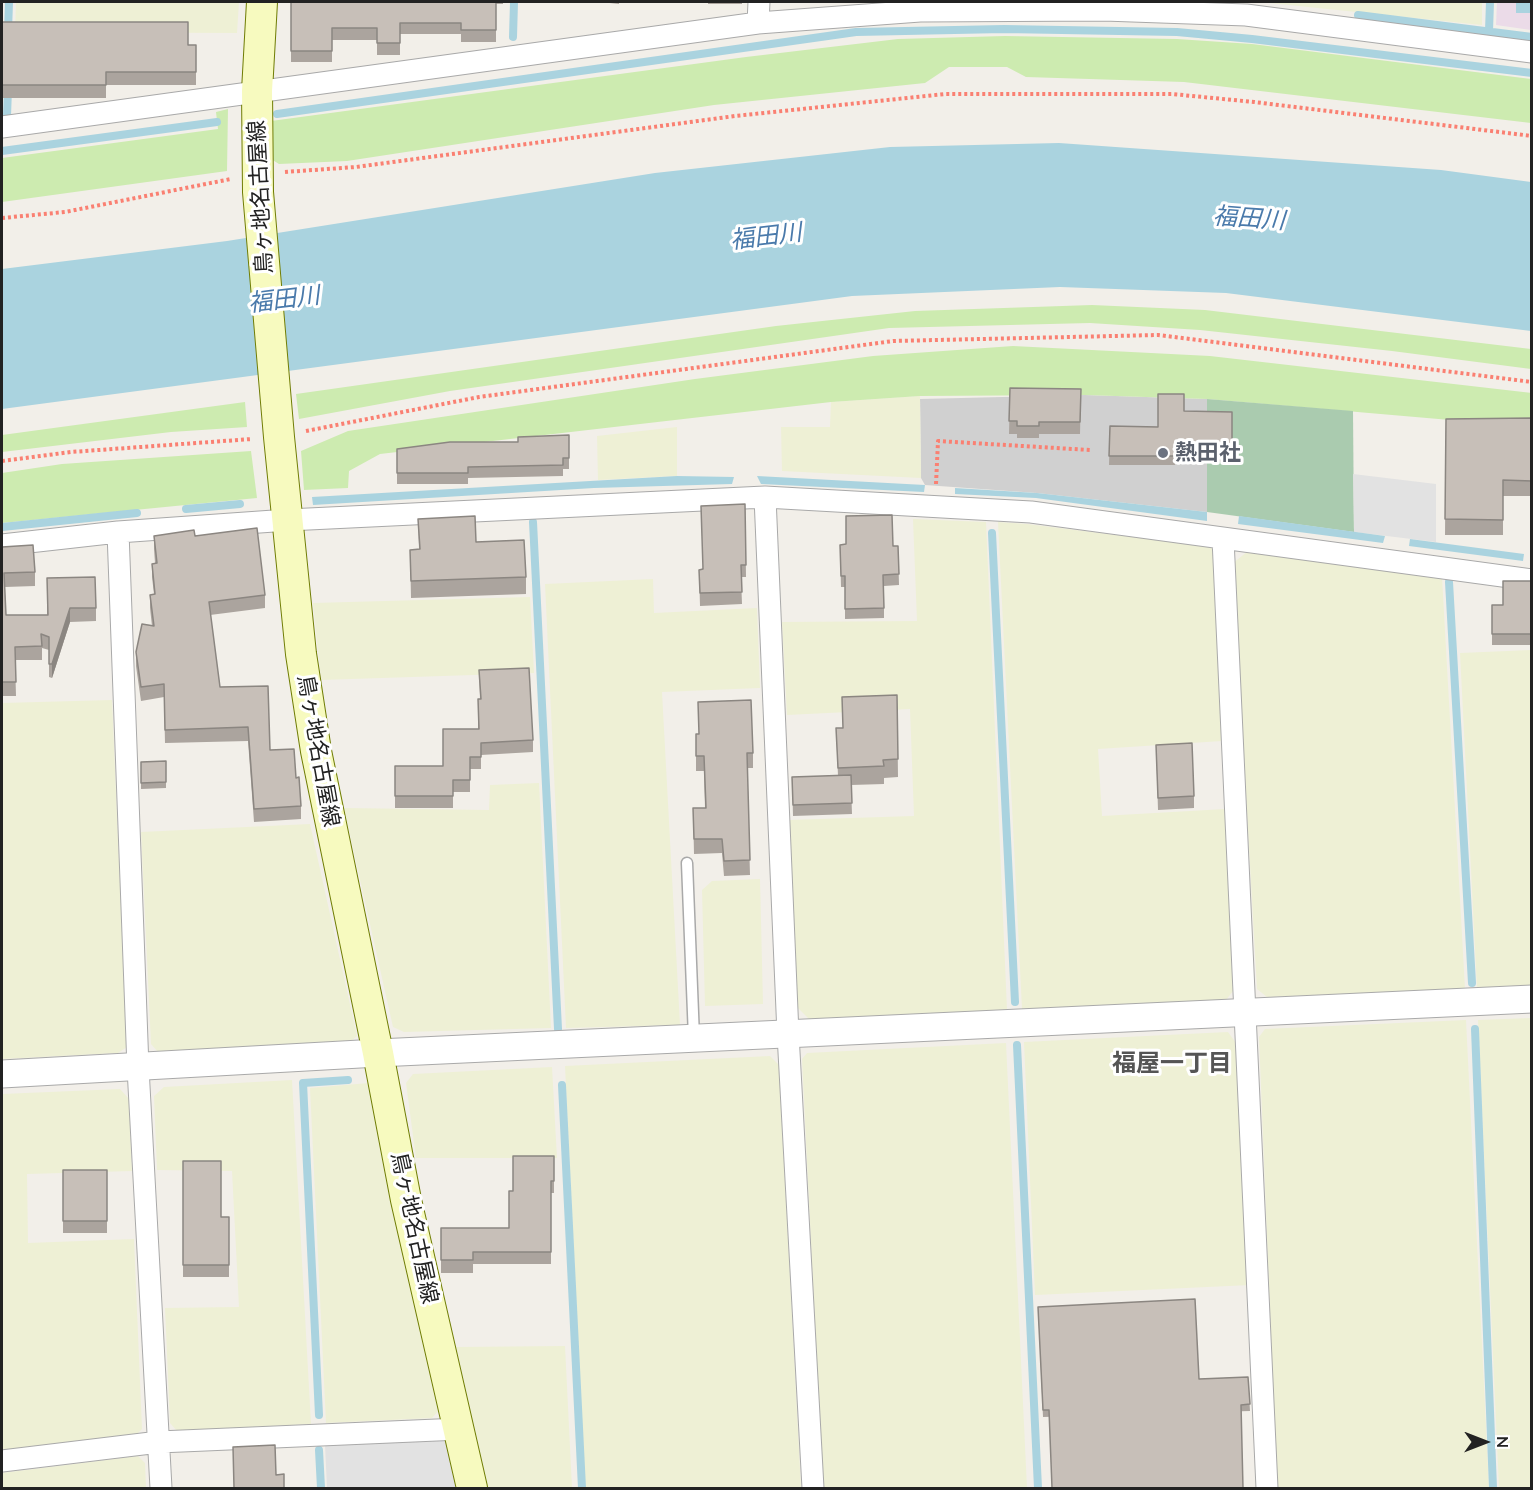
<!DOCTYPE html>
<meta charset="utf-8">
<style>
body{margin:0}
#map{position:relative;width:1533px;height:1490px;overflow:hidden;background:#f2efe9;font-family:Mulish,sans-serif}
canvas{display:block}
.frame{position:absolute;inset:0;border:3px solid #222;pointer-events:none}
.north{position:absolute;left:1455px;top:1412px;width:60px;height:60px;-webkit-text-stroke:4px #fff;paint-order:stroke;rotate:90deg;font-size:16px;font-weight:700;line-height:24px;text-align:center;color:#222}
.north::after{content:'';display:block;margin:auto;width:21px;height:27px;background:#222;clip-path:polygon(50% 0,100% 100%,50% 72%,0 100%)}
</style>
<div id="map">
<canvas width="1533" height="1490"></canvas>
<div class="frame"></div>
<div class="north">N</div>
</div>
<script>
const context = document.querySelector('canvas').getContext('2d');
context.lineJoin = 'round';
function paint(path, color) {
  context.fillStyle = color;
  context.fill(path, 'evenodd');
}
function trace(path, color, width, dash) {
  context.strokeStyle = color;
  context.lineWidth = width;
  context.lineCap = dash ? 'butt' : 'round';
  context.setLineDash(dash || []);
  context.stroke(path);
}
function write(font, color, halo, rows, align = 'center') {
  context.font = font + ' Mulish,"Noto Sans JP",sans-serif';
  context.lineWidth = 6;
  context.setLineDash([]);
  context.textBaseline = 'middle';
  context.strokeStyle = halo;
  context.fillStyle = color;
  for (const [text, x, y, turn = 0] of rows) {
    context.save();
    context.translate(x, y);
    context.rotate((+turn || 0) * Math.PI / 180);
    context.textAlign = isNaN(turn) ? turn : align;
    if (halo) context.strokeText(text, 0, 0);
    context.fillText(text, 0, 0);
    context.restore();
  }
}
paint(new Path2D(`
 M1497 2H1531V30L1496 25Z`), '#ebdbe8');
paint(new Path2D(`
 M1085 395 1207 399V512L1037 493 925 485 921 478 920 399Z`), '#d0d0d0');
paint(new Path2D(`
 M16 2H239L237 33 15 32Z
 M1260 2H1482V25Z
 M920 396 921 478 782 471 781 427H830L831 402Z
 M677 427V476L598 480 597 436Z
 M913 519 986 522 1007 1010 810 1020 794 1004 788 820 914 816 910 709 787 715 782 622 917 621Z
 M998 522 1027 524 1213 547 1222 741 1098 749 1102 816 1225 809 1233 991 1226 1000 1022 1009Z
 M1247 552 1442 577 1465 989 1267 997 1257 989 1233 563Z
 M653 579 654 613 757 608 760 688 662 692 680 1025 566 1028 545 584Z
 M530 597 534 673 321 680 313 603Z
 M1531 650V986L1477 988 1460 653Z
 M112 700 127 1047 118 1053 2 1059V703Z
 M539 783 551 1028 404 1032 393 1027 344 808 489 810 490 785Z
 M310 824 357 1036 350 1042 158 1052 151 1044 141 832Z
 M760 879 763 1004 705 1006 702 890 712 881Z
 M1531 1018V1488H1499L1478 1020Z
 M1466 1020 1489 1488H1277L1259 1037 1265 1029Z
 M1228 1032 1236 1043 1250 1285 1035 1295 1024 1042Z
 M1006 1043 1027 1488H823L802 1059 807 1053Z
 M770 1056 779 1065 801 1488H585L565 1066Z
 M552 1067 557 1158H416L406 1083 413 1074Z
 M292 1080 311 1424 177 1431 170 1423 165 1308 239 1307 232 1171 157 1170 154 1096 164 1087Z
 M369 1083 445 1404 432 1418 326 1423 310 1088Z
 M120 1089 129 1099 132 1171 27 1174 28 1243 134 1239 142 1429 134 1437 2 1452V1094Z
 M565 1346 572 1488H485L456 1347Z
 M138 1456 145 1463 146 1488H2V1473Z`), '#eef0d5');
paint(new Path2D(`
 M1005 36 1177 39 1252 44 1531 79V123L1184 82 1026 77 1007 67H949L925 83 714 105 347 161 279 164 271 159V121L746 57 898 39Z
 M228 109 227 171 2 202V158L218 129 216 112Z
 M1092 305 1205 310 1531 349V369L1392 351 1200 330 1090 323 889 328 450 391 299 419 296 394 776 326 915 311Z
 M1013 346 1210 356 1532 393 1531 427 1207 399 1085 395 920 396 831 402 380 454 349 471 348 488 304 490 301 451 348 431 695 379 873 356Z
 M245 402 247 427 171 432 2 452V435Z
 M251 451 257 498 2 523V473L62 464Z`), '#cdebb0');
paint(new Path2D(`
 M1207 399 1353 411 1354 532 1207 512Z`), '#aacbaf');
paint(new Path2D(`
 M1353 474 1436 484V542L1354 532Z
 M446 1439 457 1488H327L325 1445Z`), '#e2e2e2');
paint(new Path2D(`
 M1516 2H1531V13H1516Z
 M1059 143 1441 170 1531 182V331L1226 293 1060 287 852 296 2 409V269L227 241 655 173 890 147Z
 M677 476 734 477 732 484 594 488 313 505 312 497Z
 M757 476 925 485 924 492 761 484Z
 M955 488 1037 493 1207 512V521L1036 498 955 494Z
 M1239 516 1385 536 1383 543 1238 524Z
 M1410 539 1524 554 1523 561 1409 546Z`), '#aad3df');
trace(new Path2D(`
 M1358 15 1532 37
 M8 31 9 2
 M1489 31 1490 2
 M513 37 514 2
 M277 114 856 32 1004 29 1177 32 1252 39 1532 73
 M7 116 8 89
 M2 151 217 122
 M186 509 240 504
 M533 522 558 1029
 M2 527 137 513
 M992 533 1015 1002
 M1449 582 1472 983
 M1475 1029 1493 1488
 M1017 1045 1038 1488
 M562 1085 582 1488
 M319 1415 303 1083 348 1080
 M319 1450 321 1488`), '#aad3df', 8);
const service = new Path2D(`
 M687 863 694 1038`);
const minor = new Path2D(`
 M758 23 759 2
 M2 127 758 23 920 11 1104 10 1246 15 1532 52
 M765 497 788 1034 813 1488
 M118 532 138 1068 161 1488
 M1223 539 1267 1488
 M2 545 118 532 288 520 765 497 1031 512 1532 580
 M2 1461 159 1442 460 1429`);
const tertiary = new Path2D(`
 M2 1074 378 1053 1532 999`);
const secondary = new Path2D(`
 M262 2 257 91 258 192 279 437 301 654 316 751 378 1053 406 1200 472 1488`);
trace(service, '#a9a9a9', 13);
trace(minor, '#a9a9a9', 23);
trace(tertiary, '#a9a9a9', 29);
trace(secondary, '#707d05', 32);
trace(new Path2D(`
 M285 172 356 167 735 116 945 94H1172L1254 102 1532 136
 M2 218 65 212 231 179
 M306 431 479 397 893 341 1158 335 1532 382
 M2 461 71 452 252 439
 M936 484 938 441 1090 450`), '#fa8072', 4, [3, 3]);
trace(service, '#fff', 10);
trace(minor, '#fff', 21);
trace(tertiary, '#fff', 27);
trace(secondary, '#f7fabf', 30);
paint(new Path2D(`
 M2 2V22L188 45H196V85H106V98H2Z
 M291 2H503V4H496V42H461V34H400V55H377V40H332V62H291Z
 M600 2H627H619V4Z
 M708 2H742V4H708Z
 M1010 388 1081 389 1080 434H1039V438H1017V434H1009Z
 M1184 411 1232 412V462L1175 461V465H1109L1110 426 1158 427Z
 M1532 418V496H1503V535H1445L1446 419Z
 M397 449 569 458V469H563V476L468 478V484H397Z
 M745 504 746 577H741L742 604 700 606 699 570 702 569Z
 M418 519 476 542 526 577V594L411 598 410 550 419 549Z
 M154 536H195L265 595V608L210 615 220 687 270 750 296 778 301 806V819L254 822 248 741 165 743 164 697 141 701 136 666V652L152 626 150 608V595L154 594 152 577V564L155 563 154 549Z
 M840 545 898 546 899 585 884 586V618L845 619V587H841Z
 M2 547 35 572V586L5 587 6 615H47V578L96 608V621L70 622 52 678 49 677V650L42 648V660H15L16 696H2Z
 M1532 581V645H1492V605H1503Z
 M479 670 533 740V752L481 755V769H470V792H453V808H395V766H443L478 729V699H480Z
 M897 695 898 777 884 778V784L851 785 852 814 793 816 792 777 838 776 836 728H843L842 697Z
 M696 734 753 753V768H747L750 875 724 876 722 853 694 854 693 808H705L704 771H696Z
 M1156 745 1194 796V808L1158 810Z
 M141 762 166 782V788L141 789Z
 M554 1156V1193H551V1264H473V1273H441V1228H509L513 1191Z
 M183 1161 221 1217H229V1277H183Z
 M63 1170H107V1233H63Z
 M1038 1307 1199 1379 1248 1377 1250 1411 1043 1417Z`), '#aba49e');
paint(new Path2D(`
 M70 608V622L52 678V664Z`), '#8b8681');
const building = new Path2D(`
 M291 2H496V30H461V23H400V43H377V28H332V51H291Z
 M2 22H188V45H196V72H106V85H2Z
 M1010 388 1081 389 1080 422H1039V426H1017V421H1009Z
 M1158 394H1184V411L1232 412V453L1175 452V456H1109L1110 426 1158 427Z
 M1532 418V481L1503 480V520L1445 519 1446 419Z
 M569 435V458H563V465L468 467V473H397V449L450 442H518V437Z
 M745 504 746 565H741L742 592 700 593 699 570 703 569 701 506Z
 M892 515 893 546H898L899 574 883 575 884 608 845 609V576H841L840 545 846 544V516Z
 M475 516 476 542 524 540 526 577 411 581 410 550 420 549 418 519Z
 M257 528 265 595 209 602 220 687 268 686 270 750 294 749 296 778 299 777 301 806 254 809 248 727 165 730 164 684 141 687 136 652 142 624 154 626 150 595 155 594 152 564 157 563 154 536 194 530 195 536Z
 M33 545 35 572 4 573 6 615H48L47 578 95 577 96 608H70L52 664H49V637L41 634 42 646 15 647 16 682H2V547Z
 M1503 581H1532V634H1492V605H1503Z
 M529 668 533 740 481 743V757H470V780H453V796H395V766H443V729H479L478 699H481L479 670Z
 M897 695 898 759 883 760 884 766 838 768 836 728H843L842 697Z
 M751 700 753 753H747L750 860 724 861 722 839H694L693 808H706L704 756H696V734H699L698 702Z
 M1192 743 1194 796 1158 798 1156 745Z
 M166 761V782L141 783V762Z
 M851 775 852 803 793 805 792 777Z
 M513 1156H554V1181H551V1252H473V1260H441V1228H509V1191H513Z
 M183 1161H221V1217H229V1265H183Z
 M63 1170H107V1221H63Z
 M1195 1299 1199 1379 1248 1377 1250 1404 1241 1405 1243 1488H1052L1049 1410H1043L1038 1307Z
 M275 1445 276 1475 284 1474V1488H234L233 1447Z`);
paint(building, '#c7bfb8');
trace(building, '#8b8681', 1.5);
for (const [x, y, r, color] of [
 [1163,453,6,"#6b7280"]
]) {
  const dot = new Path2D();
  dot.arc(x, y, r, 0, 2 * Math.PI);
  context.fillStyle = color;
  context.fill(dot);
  trace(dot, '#fff', 2);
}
write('22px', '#222', '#fff', [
 ["鳥ヶ地名古屋線",261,197,-93],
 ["鳥ヶ地名古屋線",318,751,80],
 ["鳥ヶ地名古屋線",414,1228,78]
]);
write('bold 22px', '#5b616d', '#fff', [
 ["熱田社",1175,453]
], 'left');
write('italic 24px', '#4a7aab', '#fff', [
 ["福田川",1249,219,4],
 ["福田川",766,237,-7],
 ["福田川",284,300,-7]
]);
write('bold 24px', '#555', '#fff', [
 ["福屋一丁目",1172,1064]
]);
</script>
